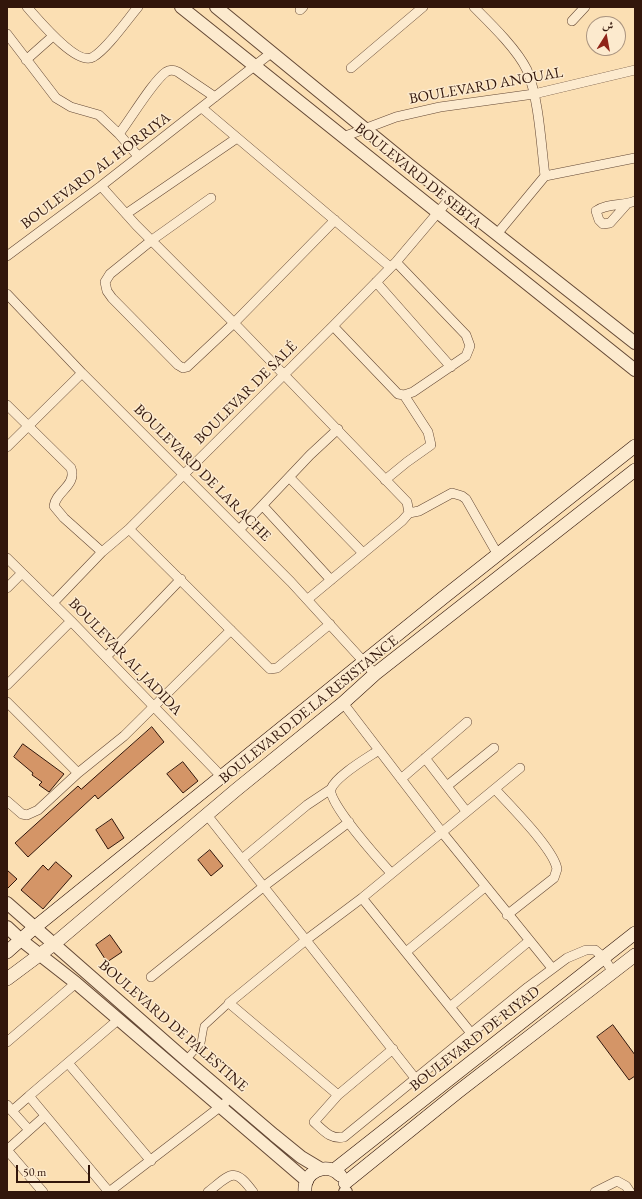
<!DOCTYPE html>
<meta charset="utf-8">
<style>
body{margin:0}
#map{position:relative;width:642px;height:1199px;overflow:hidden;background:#fbdfb3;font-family:"EB Garamond",Amiri,serif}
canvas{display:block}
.frame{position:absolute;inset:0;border:8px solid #32160b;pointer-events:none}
.north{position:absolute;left:586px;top:16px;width:40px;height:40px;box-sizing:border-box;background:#fceace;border:1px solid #ab9580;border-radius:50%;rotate:11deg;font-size:11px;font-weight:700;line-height:16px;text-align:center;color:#32160b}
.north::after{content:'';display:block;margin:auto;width:14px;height:18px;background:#8f2418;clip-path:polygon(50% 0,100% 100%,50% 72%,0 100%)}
.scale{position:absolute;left:16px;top:1165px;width:74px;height:18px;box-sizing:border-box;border:2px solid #32160b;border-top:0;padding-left:5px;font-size:12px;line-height:14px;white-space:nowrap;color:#32160b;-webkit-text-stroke:3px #fceace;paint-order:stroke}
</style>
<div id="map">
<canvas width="642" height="1199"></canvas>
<div class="frame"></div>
<div class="north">ش</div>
<div class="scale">50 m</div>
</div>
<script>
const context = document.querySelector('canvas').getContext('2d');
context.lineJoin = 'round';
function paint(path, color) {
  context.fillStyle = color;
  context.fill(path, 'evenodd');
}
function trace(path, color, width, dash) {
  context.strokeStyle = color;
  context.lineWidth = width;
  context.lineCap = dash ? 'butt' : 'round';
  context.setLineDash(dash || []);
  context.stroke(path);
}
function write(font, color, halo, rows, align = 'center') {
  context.font = font + ' "EB Garamond",serif';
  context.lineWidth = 3;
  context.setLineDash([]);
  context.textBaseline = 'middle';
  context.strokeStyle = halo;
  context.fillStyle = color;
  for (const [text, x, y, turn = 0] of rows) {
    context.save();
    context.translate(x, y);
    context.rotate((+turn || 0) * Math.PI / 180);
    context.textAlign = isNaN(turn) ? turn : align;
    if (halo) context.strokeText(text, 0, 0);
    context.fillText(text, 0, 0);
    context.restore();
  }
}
const building = new Path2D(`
 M152 727 164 742 98 799 95 795 28 857 15 843 78 786 81 789Z
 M23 744 64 774 49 792 39 785 42 782 32 775 33 773 14 757Z
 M183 762 198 781 183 793 167 774Z
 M112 819 124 838 108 849 96 830Z
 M210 850 223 866 211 876 198 860Z
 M56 862 72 876 43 909 21 890 43 865 48 870Z
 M7 870 17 879 7 889Z
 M110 935 122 952 107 962 96 945Z
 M613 1025 635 1055V1076L629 1080 597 1037Z`);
paint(building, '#d49567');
trace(building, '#32160b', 1);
const pedestrian = new Path2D(`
 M186 1060 201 1043 204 1026 229 1003`);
const minor = new Path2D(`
 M27 7C37 18 77 67 93 57 107 49 127 20 138 7
 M474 7C490 23 517 49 527 70 539 99 541 144 545 176
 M300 10 303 7
 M572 21 585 7
 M7 34 56 98 71 107 99 115 119 134 138 156
 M26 60 53 36
 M351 68 423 7
 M202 108 390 267
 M119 134C130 120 153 81 166 72 170 69 174 70 178 72L215 97
 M343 137 396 117 440 107 534 94 635 70
 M101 186 136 225 234 323 407 502 409 513 402 521 308 599
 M211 198 152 240 110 274 105 282 107 291 112 298 178 365 183 368 187 367 234 323 335 220
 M626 205 610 223 603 224 599 220 596 211C607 203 623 206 635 201
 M126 214 237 138
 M497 234 545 176 635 158
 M7 256 101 186 271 53
 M376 282 451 367
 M7 294 82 373 291 582 375 674
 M333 326 398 394 404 395 413 392 466 356 470 346 466 335 396 262
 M7 405 71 468C77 486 56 491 54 506L64 518 102 552
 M7 447 82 373
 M290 478 363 553
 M385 480 407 462 431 445 428 432 404 395
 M263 506 331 580
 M409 513 419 511 452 493 462 496 466 499 498 555
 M129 529 270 669 277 668 330 624
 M240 529 310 455 338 429
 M7 558 71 621 222 777
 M7 588 22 573
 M53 603 102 552 129 529 333 326 396 262 451 197
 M106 657 181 579
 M7 685 71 621
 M7 702 78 773
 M343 703 441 831 552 968
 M379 750C367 758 336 776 331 789 327 802 380 861 391 873
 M425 758 466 811
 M401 779 467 722
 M447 786 494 748
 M495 789C510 806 554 849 557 869L554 878 507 915
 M7 801 22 814 27 815 38 810 78 773 124 736 231 630
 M207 815 415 1078
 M242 859 307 805 331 789
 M362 898 471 1033
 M406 952 485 887
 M151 977 263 887 349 822
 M450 1007 529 941
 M7 1042 76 983
 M393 1049 338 1095 314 1122C324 1131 331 1140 344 1137L528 987 567 958 586 950H595L603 957 613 972
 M68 1063 151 1161
 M338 1095 229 1003 306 940 362 898 520 768
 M29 1096 119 1019
 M7 1105 12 1111 29 1096 109 1192
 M12 1111 29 1130
 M43 1192 7 1150 45 1116
 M109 1192 225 1103
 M208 1192C231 1174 234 1166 253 1192
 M595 1192 617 1181 626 1186 630 1192`);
const tertiary = new Path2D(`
 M181 7 635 370
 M216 7 409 165 635 343
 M7 903 186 1060 274 1135 301 1157 321 1169
 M7 927 21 940 76 983 307 1181
 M345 1192H346`);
const secondary = new Path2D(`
 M7 952 34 928 444 597 635 446
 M7 979 54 944 236 790 343 703 375 674 635 470
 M334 1170 635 933
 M345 1183 459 1091 635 955
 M305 1192C303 1172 326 1161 340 1175`);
trace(pedestrian, '#644835', 8);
trace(minor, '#644835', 10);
trace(tertiary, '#644835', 14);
trace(secondary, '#32160b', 14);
trace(pedestrian, '#fceace', 7);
trace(minor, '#fceace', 9);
trace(tertiary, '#fceace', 12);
trace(secondary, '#fceace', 13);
write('15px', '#32160b', '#fceace', [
 ["BOULEVARD ANOUAL",486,86,-10],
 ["BOULEVARD AL HORRIYA",96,171,-37],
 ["BOULEVARD DE SEBTA",418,176,39],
 ["BOULEVAR DE SALÉ",246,393,-45],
 ["BOULEVARD DE LARACHE",202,473,45],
 ["BOULEVAR AL JADIDA",125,657,46],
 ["BOULEVARD DE LA RESISTANCE",309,710,-39],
 ["BOULEVARD DE PALESTINE",173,1026,41],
 ["BOULEVARD DE RIYAD",475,1039,-38]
]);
</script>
